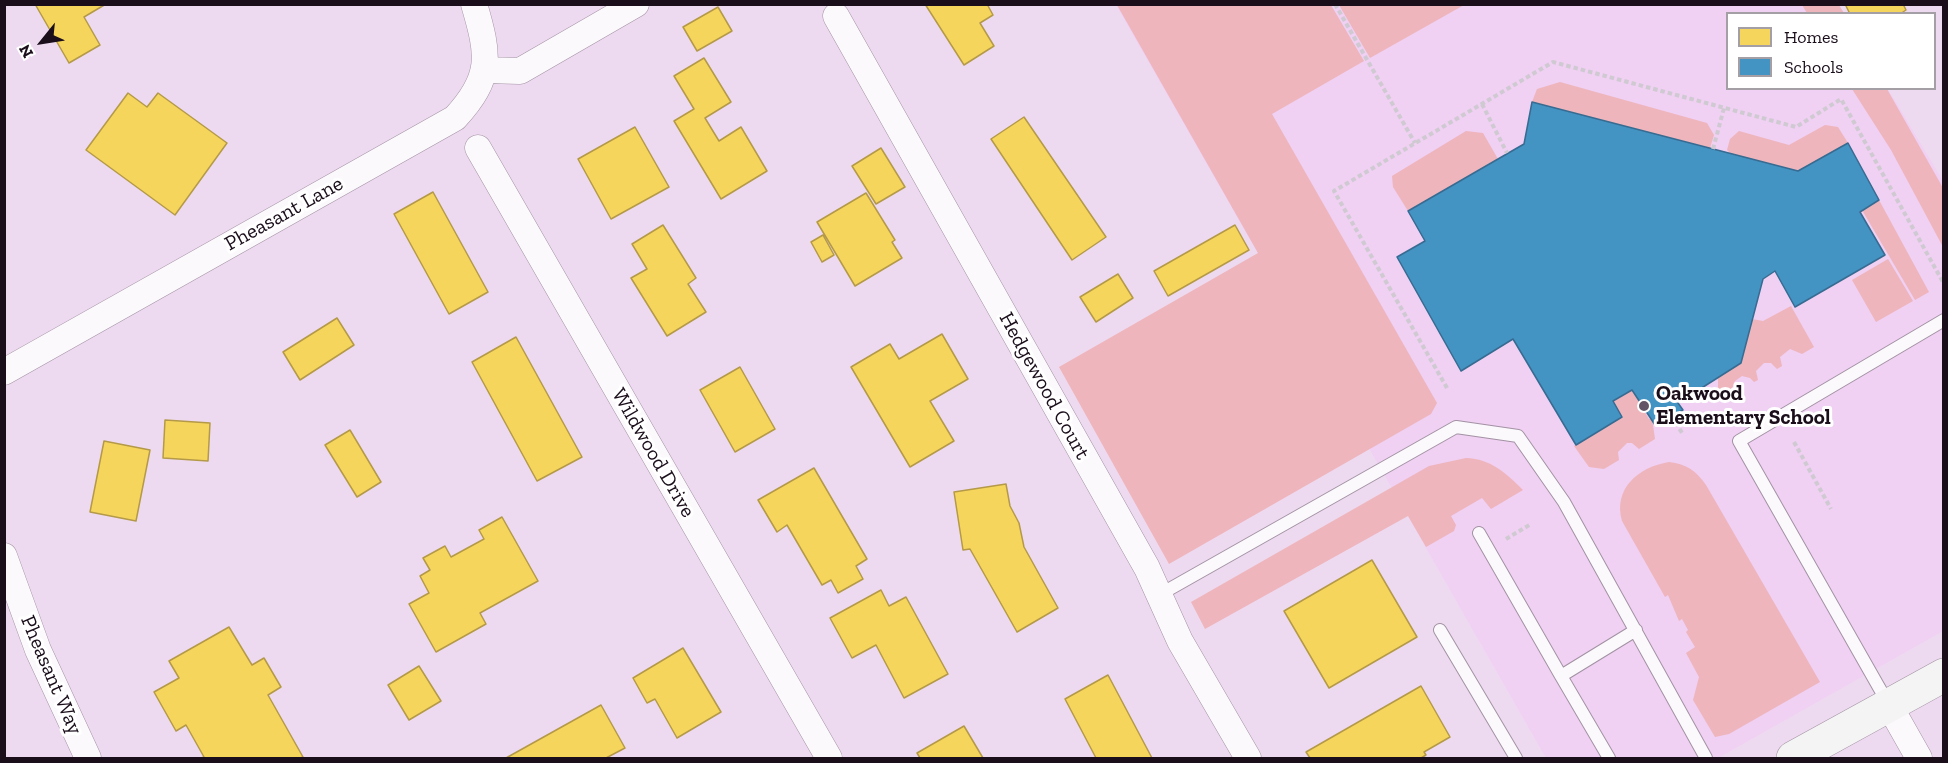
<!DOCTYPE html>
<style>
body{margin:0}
#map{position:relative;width:1948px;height:763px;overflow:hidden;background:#eedaf0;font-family:"Zilla Slab",serif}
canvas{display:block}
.frame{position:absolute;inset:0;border:6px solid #1a0e1b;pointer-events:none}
.legend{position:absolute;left:1726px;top:12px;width:210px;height:78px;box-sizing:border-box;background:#fff;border:2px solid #a39fa4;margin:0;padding:8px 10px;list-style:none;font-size:18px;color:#1a0e1b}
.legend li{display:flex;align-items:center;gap:12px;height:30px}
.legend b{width:30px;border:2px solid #a39fa4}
.north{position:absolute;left:12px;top:12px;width:60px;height:60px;-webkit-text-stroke:4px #fff;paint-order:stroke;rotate:240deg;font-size:16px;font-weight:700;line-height:24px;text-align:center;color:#1a0e1b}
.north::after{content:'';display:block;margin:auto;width:21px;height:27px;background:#1a0e1b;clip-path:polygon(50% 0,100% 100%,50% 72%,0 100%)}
</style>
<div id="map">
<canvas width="1948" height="763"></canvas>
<div class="frame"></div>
<ul class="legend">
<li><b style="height:16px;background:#f6d55c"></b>Homes</li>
<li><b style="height:16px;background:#4393c3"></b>Schools</li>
</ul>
<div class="north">N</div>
</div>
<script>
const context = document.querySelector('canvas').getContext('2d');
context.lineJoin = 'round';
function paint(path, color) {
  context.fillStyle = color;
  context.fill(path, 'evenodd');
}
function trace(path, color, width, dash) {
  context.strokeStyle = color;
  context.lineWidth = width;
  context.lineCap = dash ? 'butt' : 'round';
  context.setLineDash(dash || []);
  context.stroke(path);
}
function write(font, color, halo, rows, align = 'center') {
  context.font = font + ' "Zilla Slab",serif';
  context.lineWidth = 6;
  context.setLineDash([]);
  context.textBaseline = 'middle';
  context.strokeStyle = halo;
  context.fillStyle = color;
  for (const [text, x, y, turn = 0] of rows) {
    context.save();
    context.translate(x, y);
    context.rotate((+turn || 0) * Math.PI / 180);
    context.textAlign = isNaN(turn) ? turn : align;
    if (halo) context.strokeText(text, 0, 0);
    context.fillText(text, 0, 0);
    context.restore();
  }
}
paint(new Path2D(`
 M1116 5H1838L1843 13 1728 14V88L1888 89 1943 181V631L1718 758H1546Z`), '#f0d0f3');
paint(new Path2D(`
 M1117 5H1331L1364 61 1272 114 1437 403 1431 414 1169 564 1059 367 1258 253Z
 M1339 5H1464L1370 58Z
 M1802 5H1839L1844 13H1807Z
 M1560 82 1707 123 1714 135 1710 148 1532 102 1537 89Z
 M1852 89H1887L1943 188V247L1891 150Z
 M1825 125 1838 127 1848 143 1798 171 1731 154 1727 150 1730 139 1739 131 1789 145Z
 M1466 131 1483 133 1498 159 1408 211 1393 187 1392 176Z
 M1879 200 1929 292 1915 300 1862 210Z
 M1888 259 1913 301 1876 322 1852 280Z
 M1791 306 1814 347 1802 354 1790 349 1780 357 1782 366 1777 369 1771 363H1764L1756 371 1758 380 1754 382 1750 378 1742 376 1735 381 1732 389 1726 392 1718 391V378L1741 363 1752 319 1763 321Z
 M1632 390 1649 419 1652 418 1655 439 1639 449 1632 443H1627L1618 452 1619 460 1604 469 1589 467 1574 446 1621 417 1613 401Z
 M1466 458C1491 459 1506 473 1523 490L1491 509 1482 498 1451 516 1456 525 1454 531 1426 547 1408 516 1205 629 1191 602 1429 466Z
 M1669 462C1687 464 1696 471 1706 485L1820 682 1729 734 1715 737 1693 700 1699 677 1686 653 1695 647 1686 632 1688 630 1682 619 1679 621 1668 595 1665 597 1622 521C1613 489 1638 467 1669 462Z`), '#eeb5bc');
const homes = new Path2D(`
 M35 4H106L84 17 100 45 69 63Z
 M925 4H987L993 15 980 23 994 46 964 65Z
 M1845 4H1903L1906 10 1900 14H1850Z
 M718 7 732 31 697 51 683 27Z
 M704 58 731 102 705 118 719 141 741 127 767 171 721 199 674 121 694 109 674 76Z
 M128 93 147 107 158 93 227 143 175 215 86 150Z
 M1024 117 1106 237 1072 260 991 139Z
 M635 127 669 187 611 219 578 159Z
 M881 148 905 187 876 204 852 166Z
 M433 192 488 292 449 314 394 214Z
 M866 193 895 240 892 242 902 258 855 286 817 222Z
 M663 225 696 278 688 284 706 312 667 336 631 278 647 269 632 244Z
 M1235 225 1249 250 1168 296 1154 271Z
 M823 235 834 255 822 262 811 242Z
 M1118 274 1133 298 1096 322 1080 297Z
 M337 318 354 345 300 380 283 352Z
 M942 334 968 379 930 401 954 441 910 467 851 367 890 344 899 359Z
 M516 337 582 457 537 481 472 362Z
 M740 367 775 429 735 452 700 390Z
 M165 420 210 423 208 461 163 458Z
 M350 430 381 482 357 497 325 445Z
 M104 441 150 450 136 521 90 512Z
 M814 468 867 559 856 566 863 579 838 593 831 580 822 585 787 525 777 532 758 500Z
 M1006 484 1010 506 1019 523 1024 547 1058 608 1017 632 970 549 963 550 954 492Z
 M502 517 538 581 480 613 486 624 436 652 409 604 429 593 420 576 430 570 423 558 445 546 451 557 484 539 479 530Z
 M1372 560 1417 637 1329 688 1284 611Z
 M881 590 889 606 906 597 948 674 904 698 876 645 852 658 830 618Z
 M229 627 252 665 264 658 281 687 268 695 303 757 300 758H201L204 757 186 725 176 731 154 692 179 678 169 661Z
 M683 648 721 712 677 738 655 699 647 703 633 678Z
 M419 666 441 701 409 720 388 685Z
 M1108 675 1152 758H1096L1065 699Z
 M1421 686 1450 737 1424 752 1426 755 1421 758H1310L1306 752Z
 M601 705 625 748 606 758H506Z
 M964 726 983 758H920L917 753Z`);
paint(homes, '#f6d55c');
trace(homes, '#b49948', 1.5);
const schools = new Path2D(`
 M1532 102 1798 171 1848 143 1879 200 1860 212 1885 255 1795 307 1775 271 1763 279 1741 363 1678 403 1683 410 1655 425 1632 390 1613 401 1622 417 1576 445 1513 339 1461 371 1397 257 1425 241 1408 211 1524 144Z`);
paint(schools, '#4393c3');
trace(schools, '#376b91', 1.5);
const service = new Path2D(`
 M1479 533 1561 676
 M1159 595 1456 427 1518 436 1564 502 1706 758
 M1440 630 1516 758
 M1889 705 1739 441 1944 320
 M1609 758 1561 676 1636 630`);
const minor = new Path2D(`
 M836 16 1147 568 1180 641 1248 758
 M485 70 520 71 636 4
 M478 148 829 758
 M4 372 455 118C493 77 489 55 474 4
 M4 556 38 650 88 758
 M1889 705 1919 758`);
const secondary = new Path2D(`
 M1793 758 1944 675`);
trace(service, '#a292a3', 14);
trace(minor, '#a292a3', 27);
trace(secondary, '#a292a3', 34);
trace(new Path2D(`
 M1335 4 1415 143
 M1482 104 1507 153
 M1713 149 1724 108
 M1447 388 1334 191 1553 62 1796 127 1841 99 1944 284
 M1672 416 1682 433
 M1794 442 1831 509
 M1506 539 1531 524`), '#cfcad1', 4, [4.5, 3]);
trace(service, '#fcf9fd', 12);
trace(minor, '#fcf9fd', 26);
trace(secondary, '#f4f4f4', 33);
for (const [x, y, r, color] of [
 [1644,406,6,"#645566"]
]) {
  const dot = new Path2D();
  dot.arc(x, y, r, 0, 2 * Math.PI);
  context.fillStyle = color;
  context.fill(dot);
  trace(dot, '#fff', 2);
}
write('21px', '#1a0e1b', '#fff', [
 ["Pheasant Lane",284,214,-29],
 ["Hedgewood Court",1044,386,61],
 ["Wildwood Drive",653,453,60],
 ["Pheasant Way",51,675,67]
]);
write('bold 21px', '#1a0e1b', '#fff', [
 ["Oakwood",1656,394],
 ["Elementary School",1656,418]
], 'left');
</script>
